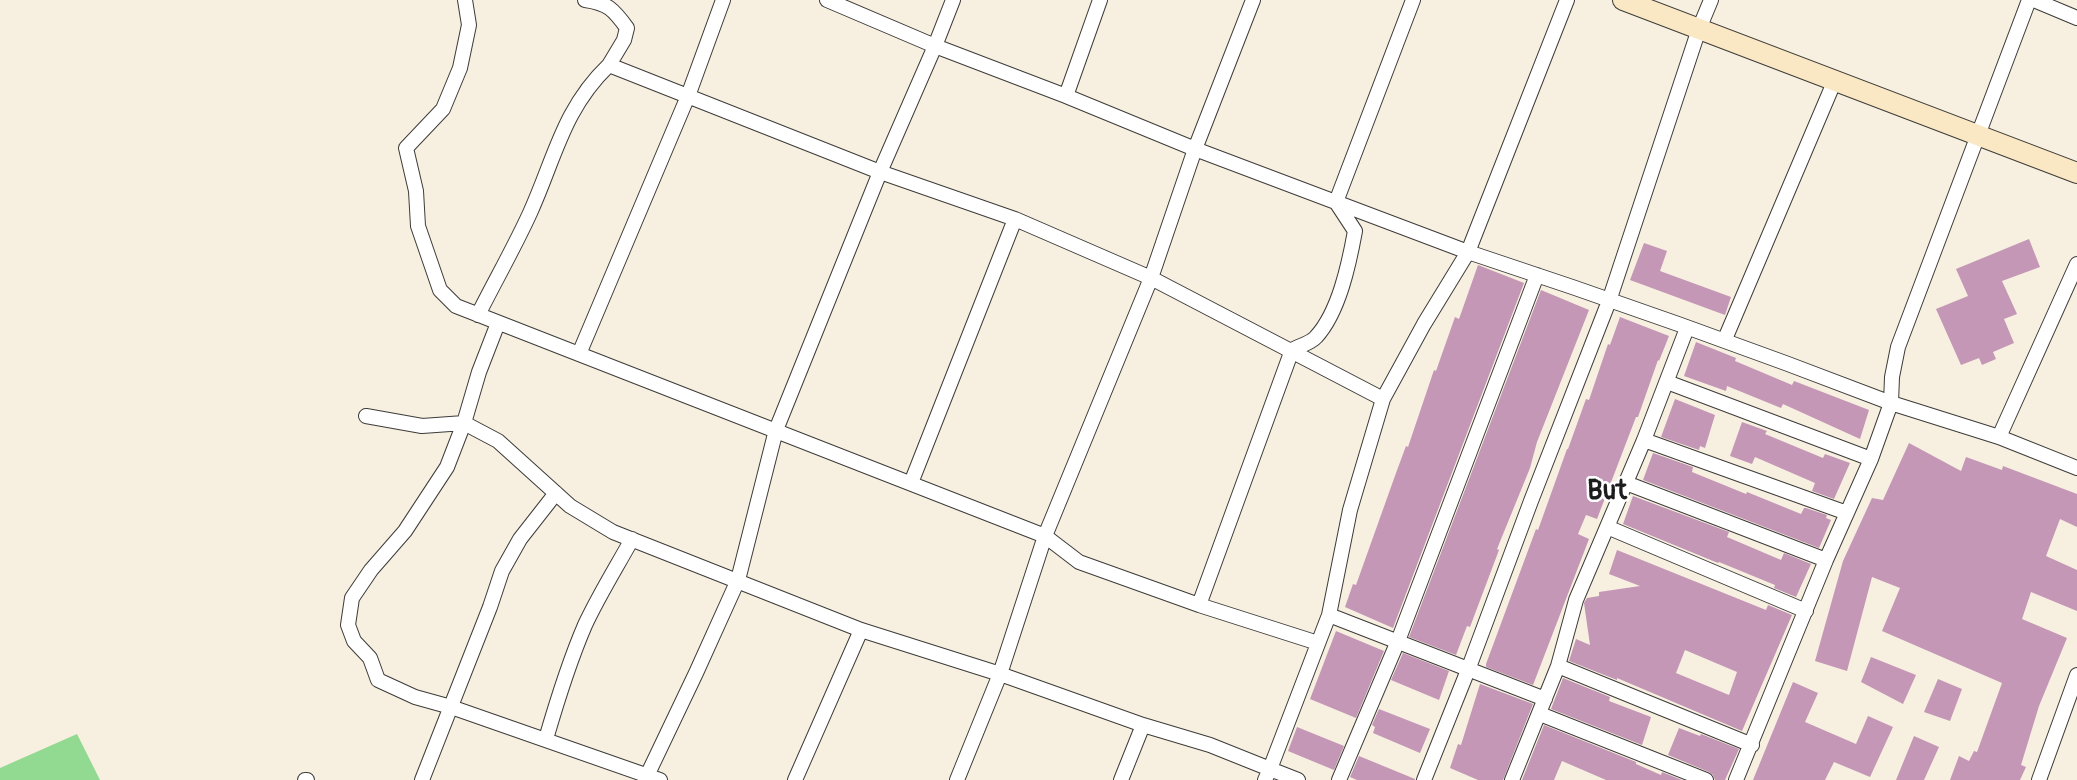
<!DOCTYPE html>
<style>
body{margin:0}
canvas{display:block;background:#f7efdf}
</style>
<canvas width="2077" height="780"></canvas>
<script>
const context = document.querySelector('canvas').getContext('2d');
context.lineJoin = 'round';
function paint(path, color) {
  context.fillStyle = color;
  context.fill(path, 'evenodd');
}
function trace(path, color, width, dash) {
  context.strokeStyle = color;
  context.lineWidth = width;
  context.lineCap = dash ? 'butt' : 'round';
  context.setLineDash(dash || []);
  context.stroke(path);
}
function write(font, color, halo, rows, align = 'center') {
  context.font = font + ' Pangolin,sans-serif';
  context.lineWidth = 5;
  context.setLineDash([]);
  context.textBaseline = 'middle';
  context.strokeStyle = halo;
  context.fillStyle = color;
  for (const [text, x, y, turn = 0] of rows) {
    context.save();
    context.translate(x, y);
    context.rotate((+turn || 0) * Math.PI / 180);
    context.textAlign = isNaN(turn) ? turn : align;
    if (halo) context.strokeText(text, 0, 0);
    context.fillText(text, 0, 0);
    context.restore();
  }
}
paint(new Path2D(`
 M77 734 100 780H0V768Z`), '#92d992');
paint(new Path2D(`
 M2029 239 2040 267 2002 281 2017 314 2004 319 2014 343 1993 352 1996 359 1982 365 1979 358 1961 365 1936 309 1968 296 1956 269Z
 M1644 243 1667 251 1660 271 1731 297 1725 315 1630 280Z
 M1478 265 1524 283 1393 628 1345 607 1353 584 1356 585 1396 473 1406 446 1408 447 1434 370 1436 371 1455 317 1459 319Z
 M1541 290 1589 310 1537 442 1530 468 1497 549 1499 550 1470 627 1467 626 1456 655 1409 637Z
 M1620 317 1669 336 1659 361 1658 360 1638 417H1636L1597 519 1586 515 1578 534 1589 539 1533 685 1486 667V664L1536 529 1538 530 1567 449H1568L1586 399 1589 400 1608 344 1610 345Z
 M1696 342 1736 358 1735 361 1792 385 1794 381 1869 410 1860 439 1783 404 1781 408 1727 386 1726 391 1684 376Z
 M1675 399 1715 415 1705 448 1700 446 1699 450 1661 437Z
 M1742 422 1767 431 1765 434 1823 458 1825 454 1850 463 1834 499 1812 491 1815 483 1755 457 1752 464 1730 456Z
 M1909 443 1961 471 1966 457 2002 470 2003 466 2077 494V527L2060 519 2046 556 2077 570V611L2031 592 2022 619 2067 638 2039 706 2021 765 2026 767 2020 780H1950L1959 756 1969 761 1974 751 1977 752 2002 683 1882 631 1900 588 1872 577 1847 671 1815 661 1843 561 1872 498 1883 500Z
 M1653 453 1693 467 1692 472 1746 494 1747 492 1801 514 1804 508H1806L1827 515 1826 518 1831 520 1819 548 1643 480Z
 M1633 496 1729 532 1727 537 1781 560 1784 553 1811 564 1796 597 1774 588 1775 585 1719 562 1718 563 1623 524Z
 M1617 550 1766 610 1768 605 1792 615 1742 731 1617 678V680L1569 661 1576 639 1590 645 1584 603 1587 598 1599 596V592L1640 586 1609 574ZM1685 650 1737 672 1729 695 1676 673Z
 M1336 631 1384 651 1356 718 1310 699Z
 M1403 653 1449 671 1439 700 1391 680Z
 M1871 657 1916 675 1903 704 1861 682Z
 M1563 678 1610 697 1609 701 1651 717 1642 745 1551 709Z
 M1938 679 1962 689 1950 721 1924 712Z
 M1793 682 1818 693 1805 722 1856 744 1868 716 1893 727 1870 777 1834 762 1825 780H1753Z
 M1480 684 1533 704 1503 780H1478L1450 768 1458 744 1461 745Z
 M1379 709 1430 729 1420 753 1373 733 1375 727 1372 725Z
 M1544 725 1636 762V764L1661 775 1662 772 1682 780H1606L1562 761 1554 780H1522Z
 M1297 727 1344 746 1334 770 1288 751Z
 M1679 728 1700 736 1701 734 1739 749 1725 780H1715L1713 775 1709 772 1668 755Z
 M1914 736 1939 747 1924 780H1896Z
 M1359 756 1415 779V780H1357L1350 777Z`), '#c497b7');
const street = new Path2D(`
 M465 0 469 25 460 68 443 109 406 148 416 191 418 226 440 290 456 306 1045 536 1079 562 1199 605 1318 643
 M585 0C608 3 614 10 627 28L624 40 609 65
 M953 0 935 46 1066 96 1195 149 1468 252 1424 324 1383 399 1350 510 1329 615 1270 769 1298 780
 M1567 0 1468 252C1611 299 1751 349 1891 403L1892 377 1898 347 2029 0
 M2034 0 2077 18
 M1066 96 1100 0
 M478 315C495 281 514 248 530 213 555 158 563 109 609 65L880 172 1015 219 1151 278 1383 399
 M498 323 479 372 464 423 447 467 405 531 371 570 352 598 348 625 354 641 370 658 378 680 415 697 451 707 660 780
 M1725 339 1835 80
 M579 354 688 96 723 0
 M1667 382 1871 459
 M366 416 422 426 464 423 498 441 570 506 613 532 861 630 1000 674 1143 725 1210 745 1270 769 1265 780
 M1999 437 2077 264
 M1644 440 1847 513
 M911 483 1015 219
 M1626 483 1826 560
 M1607 527 1806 611
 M1199 605 1292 350C1299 346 1311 343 1316 337 1339 312 1349 264 1355 231L1336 202 1413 0
 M1329 615 1545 699
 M1558 666 1752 745
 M1540 714 1706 780
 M546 739C557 701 569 662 585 625 599 595 616 568 632 539
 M305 780H307
 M422 780 490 607 502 571 520 539 556 493
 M645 780 696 673 738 580 776 430 880 172 935 46 827 0
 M795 780 861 630
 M957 780 1000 674 1045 536 1151 278 1195 149 1253 0
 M1121 780 1143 725
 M1339 780 1398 641 1537 275
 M1424 780 1468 670 1531 501 1609 301 1699 29 1711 0
 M1512 780 1558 666 1576 600 1644 440 1687 328
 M1736 780 1826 560 1871 459 1891 403 1999 437 2077 468
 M2039 780 2077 675`);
const secondary = new Path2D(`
 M1623 0 2077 173`);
trace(street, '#3d3c39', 16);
trace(secondary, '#3d3c39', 22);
trace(street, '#fff', 14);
trace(secondary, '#fae7c3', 20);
write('bold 27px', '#1c1c1c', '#fff', [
 ["But",1607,492]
]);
</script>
